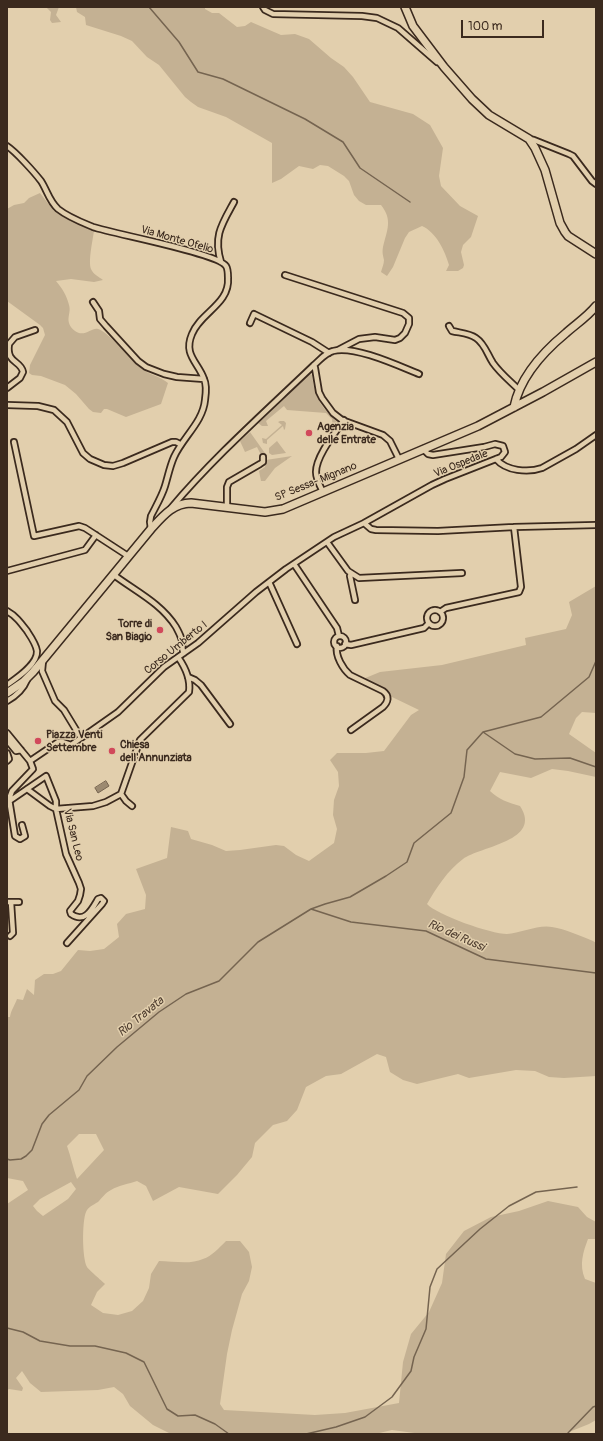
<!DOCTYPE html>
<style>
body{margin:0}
#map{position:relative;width:603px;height:1441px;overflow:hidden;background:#e2cfad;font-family:Pangolin,sans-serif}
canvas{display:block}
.frame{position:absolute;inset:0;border:8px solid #3b2a1e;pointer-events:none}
.scale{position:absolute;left:461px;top:20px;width:83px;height:18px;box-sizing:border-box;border:2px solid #3b2a1e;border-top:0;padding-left:5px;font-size:12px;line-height:14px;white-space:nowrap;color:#3b2a1e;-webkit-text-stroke:3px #e2cfad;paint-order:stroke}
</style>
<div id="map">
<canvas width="603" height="1441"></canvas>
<div class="frame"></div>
<div class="scale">100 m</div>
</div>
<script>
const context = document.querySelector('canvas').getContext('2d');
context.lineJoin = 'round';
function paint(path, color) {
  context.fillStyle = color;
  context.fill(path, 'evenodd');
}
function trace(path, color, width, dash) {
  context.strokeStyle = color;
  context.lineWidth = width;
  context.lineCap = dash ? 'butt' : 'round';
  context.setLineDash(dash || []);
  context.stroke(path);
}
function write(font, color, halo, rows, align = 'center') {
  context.font = font + ' Pangolin,sans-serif';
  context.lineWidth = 3;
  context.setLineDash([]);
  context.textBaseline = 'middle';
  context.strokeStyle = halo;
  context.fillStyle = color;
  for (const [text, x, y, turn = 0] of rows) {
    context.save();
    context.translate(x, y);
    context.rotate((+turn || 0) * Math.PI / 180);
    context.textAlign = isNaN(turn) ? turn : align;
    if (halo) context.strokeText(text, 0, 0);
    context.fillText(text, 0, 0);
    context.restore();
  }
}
paint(new Path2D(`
 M46 7H59L56 15 61 22 52 23 50 20 51 12Z
 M76 7H205V9L212 13H219L237 27 245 26 251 22 281 35 295 34 309 39 331 58 344 67 353 77 370 102 413 114 430 125 443 148 439 176 441 186 460 206 478 216 471 237 463 245 461 252 464 265 463 268 458 271H446L449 265C445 251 436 232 422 226L409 232 405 238 393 267 387 276 381 272C382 268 384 264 384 260 383 255 382 253 383 247 387 230 393 220 381 205H366L359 201 354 195 349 181 344 176 328 166 320 165 313 169 299 166 281 179 272 183V143L226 117 198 107 191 102 185 97 159 65 147 57 132 41 121 36 86 25 85 17 77 12Z
 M40 193 54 211 94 230C93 240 88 260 91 269 93 274 99 277 103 280L94 282 71 279 56 281C62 288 67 296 69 305 72 314 63 321 75 331 84 338 92 327 98 329 109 332 130 360 141 368 149 375 160 376 168 383L161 404 126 417 107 409H104L101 413 93 412 89 409 76 394 65 385 41 376 32 375 29 373 30 365 45 335 43 328 40 325 7 301V209L14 205 24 203 29 198Z
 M310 374 312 375C315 399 320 405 337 422L333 430 332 419 326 413 287 410 284 406 266 421 268 426H262L258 423Z
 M280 421H284L286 423 285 429 284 430 283 426 267 440V444L263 443 262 438 266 439 282 425 278 422Z
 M250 432 267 456 260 453 257 447 245 452 240 441Z
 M277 441 286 453 272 455 269 453V448Z
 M292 456 275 468 265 481H261L259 471 265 467 266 460Z
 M596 586V713L582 712 576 718 569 734 596 753V777L568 771 552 769 531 778 500 772 490 791C498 799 509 803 520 806 543 841 481 846 463 859 448 870 436 888 427 904 437 915 491 934 507 934 520 933 540 924 552 927 565 929 581 936 593 941L596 943V1076L564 1078 549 1077 535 1071 516 1070 469 1078 458 1074 417 1084 403 1080 390 1072 386 1057 377 1054 341 1074 326 1076 306 1087 297 1110 287 1121 273 1125 255 1143 252 1157 237 1175 218 1194 179 1187 153 1201 146 1186 137 1181C129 1184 119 1185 111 1190 105 1193 102 1198 98 1202 93 1205 88 1207 86 1212 82 1221 82 1258 87 1267 88 1269 102 1281 105 1284L97 1292 91 1305 103 1313 118 1315 132 1311 143 1301 149 1288 151 1274 159 1261C172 1261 190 1265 203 1259 212 1256 219 1248 226 1241H240L249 1252 252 1267 249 1281 242 1294 232 1330 227 1354 220 1404 224 1410 315 1415 345 1413 399 1403 403 1362 411 1334 429 1312 442 1283 446 1254 464 1231 491 1217 519 1211 548 1201 578 1207 587 1217 596 1222V1239H588C583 1252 579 1265 585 1279L596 1283V1420L589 1424 564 1434H422L392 1430 375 1434H171L153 1425 130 1406 123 1394 114 1387 98 1390 41 1392 30 1383 22 1371 16 1378 23 1388 22 1391 9 1389 7 1390V1204L28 1190 23 1181 7 1178V1017H10C11 1010 15 1005 17 999L23 1000 27 989 34 995 35 980 44 974H53L61 971 78 950 90 951 104 949 119 937 117 924 126 914 145 909 146 895 136 869 167 858 171 827 188 831 191 839 212 845 226 851 240 850 276 845 284 846 296 855 309 861 334 843 337 829 333 815 334 800 339 786 338 772 330 760 337 753H366L384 751 411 715 419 710 392 697 388 690 363 679 380 672 442 665 526 645 525 638 566 629 572 615 569 602ZM79 1134H96L104 1150 77 1179C73 1168 71 1157 67 1146ZM71 1182 76 1189 68 1199 43 1216 37 1211 33 1206 40 1199Z`), '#c4b193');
const water = new Path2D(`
 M106 781 109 786 98 793 95 788Z`);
paint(water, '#9c8a71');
trace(water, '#756450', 1);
trace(new Path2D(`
 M149 7 179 42 198 72 223 79 305 119 343 142 360 168 410 202
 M483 732 515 754 535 759 570 758 596 767
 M311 909 351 922 426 931 486 959 596 973
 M7 1159 10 1160 21 1159 26 1156 32 1150 42 1124 49 1115 79 1090 87 1076 117 1047 159 1012 186 994 219 981 258 942 311 909 325 904 350 897 386 876 407 862 414 843 451 813 464 777 467 750 483 732 541 717 589 677 596 661
 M7 1328 23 1332 40 1341 70 1346H95L126 1353 144 1362 167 1409 178 1416 195 1415 215 1424 229 1434
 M306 1434 336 1427 365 1417 392 1397 411 1371 414 1357 426 1329 430 1287 437 1269 480 1229 509 1206 536 1192 577 1187
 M567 1434 593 1407 596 1406`), '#756450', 1.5);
const street = new Path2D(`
 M263 7 265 10 273 14 362 16 377 18 398 28 437 62
 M529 139 534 140 569 154 573 156 592 181 596 184
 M7 146C16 152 34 172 41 181 47 190 49 201 58 209 68 217 81 222 93 227 114 234 218 253 226 266 228 269 228 274 228 278 230 304 200 313 192 334 183 355 198 362 204 379 207 385 206 393 205 400 203 422 183 437 174 457 170 466 168 476 165 486 162 496 156 506 151 516L150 522 151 529
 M221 262C213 236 222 224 234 202
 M285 275 403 313 409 318V324L405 333 400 338 395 340 375 337 359 339 338 350
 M93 302 99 311 100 319 106 326 138 361 146 367 164 374 177 377 204 379
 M250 323 254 314 312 342 329 353
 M449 326 452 331C460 333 469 333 476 338 485 344 487 354 493 363 500 373 510 381 519 390
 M314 365 315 368 319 392 322 398 333 413 342 420 383 435 390 441 399 459
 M7 388 20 378 23 372C21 360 6 364 9 344L15 337 35 330
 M7 405 38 406 54 410 67 422 83 453 90 459 104 465 113 466 123 463 172 442H176L180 444
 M14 442 34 536 79 526 85 528 128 556
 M496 459C506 471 528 473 542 468L576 449 596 435
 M323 492C320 486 316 479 316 472 316 456 335 433 344 420
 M227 507V487L229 482 260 464 263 462V457
 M171 508C215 456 265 412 314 365 320 360 325 353 333 351 354 345 399 366 419 374
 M364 523 371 529 376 530 438 531 514 527 596 525
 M327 542 348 571 359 578 462 573
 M294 564 337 628 339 636
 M7 571 85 550 96 535
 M351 573 350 576 355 600
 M114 575C135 591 161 603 176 627 178 631 181 636 182 641 183 646 181 649 184 653
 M269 582 297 644
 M427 618a8 8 0 1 1 16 0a8 8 0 1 1-16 0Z
 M7 611C16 616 21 623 27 631 31 637 36 644 37 651 38 664 17 678 7 685
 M440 612 446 608 519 592 521 587 514 527
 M334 642a6 6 0 1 1 12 0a6 6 0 1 1-12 0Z
 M345 644 351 645 424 628 429 623
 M337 646C335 656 343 669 350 675L383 691C390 696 388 702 383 707L351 730
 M43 661 42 671 55 701 64 710 81 738
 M188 677 195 680 201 685 230 724
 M7 701C16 696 23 690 27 680
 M7 733 30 761
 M7 740 16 751 21 750
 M7 753 9 759 7 761
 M27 789 50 806 56 809 93 806 106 802 121 794 140 740 189 692C191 679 185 667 178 657
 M121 794 126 801 132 806
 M8 802 46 776 56 801V809L66 854 79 883 81 889 80 895 78 901 70 911 71 914C85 924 92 909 98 899L101 898 104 901 102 904 67 943
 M22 825 25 836 20 839 15 836 9 799 12 791 33 769 30 761 58 742H62L71 745 118 712 164 667 198 643 256 592 286 569 334 537 364 523 432 485 445 479 501 457 505 452 503 446 495 444 484 447 433 455 428 454 423 449
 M7 902H19
 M10 936 13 933 11 902`);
const secondary = new Path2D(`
 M405 7 413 26 444 67 472 99 489 115 529 139 535 148 545 170 560 223 565 232 568 236 596 254
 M514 407C520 377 543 352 566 333 576 324 587 317 596 306
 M7 693 23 682 33 672 151 529C162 517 173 503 191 503L265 512 283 509 478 426 543 392 596 362`);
trace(street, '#3b2a1e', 8);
trace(secondary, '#3b2a1e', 10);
trace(street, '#e2cfad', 4.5);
trace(secondary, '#e2cfad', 7);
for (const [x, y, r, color] of [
 [309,433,4,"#d1495b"],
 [160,630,4,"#d1495b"],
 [38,741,4,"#d1495b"],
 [112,751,4,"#d1495b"]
]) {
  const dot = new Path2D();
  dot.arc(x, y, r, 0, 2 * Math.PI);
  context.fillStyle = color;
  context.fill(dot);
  trace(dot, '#e2cfad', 1.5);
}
write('11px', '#3b2a1e', '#e2cfad', [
 ["Via Monte Ofelio",177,240,16],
 ["Via Ospedale",461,464,-22],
 ["SP Sessa- Mignano",316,482,-22],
 ["Corso Umberto I",176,648,-39],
 ["Via San Leo",73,835,76]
]);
write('bold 11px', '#3b2a1e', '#e2cfad', [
 ["Agenzia",317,427],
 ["delle Entrate",317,440],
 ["Torre di",152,624,"right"],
 ["San Biagio",152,637,"right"],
 ["Piazza Venti",46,735],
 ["Settembre",46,748],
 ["Chiesa",120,745],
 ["dell'Annunziata",120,758]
], 'left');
write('italic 12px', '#4e3d2f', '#e2cfad', [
 ["Rio dei Russi",456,936,24],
 ["Rio Travata",141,1017,-39]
]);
</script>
